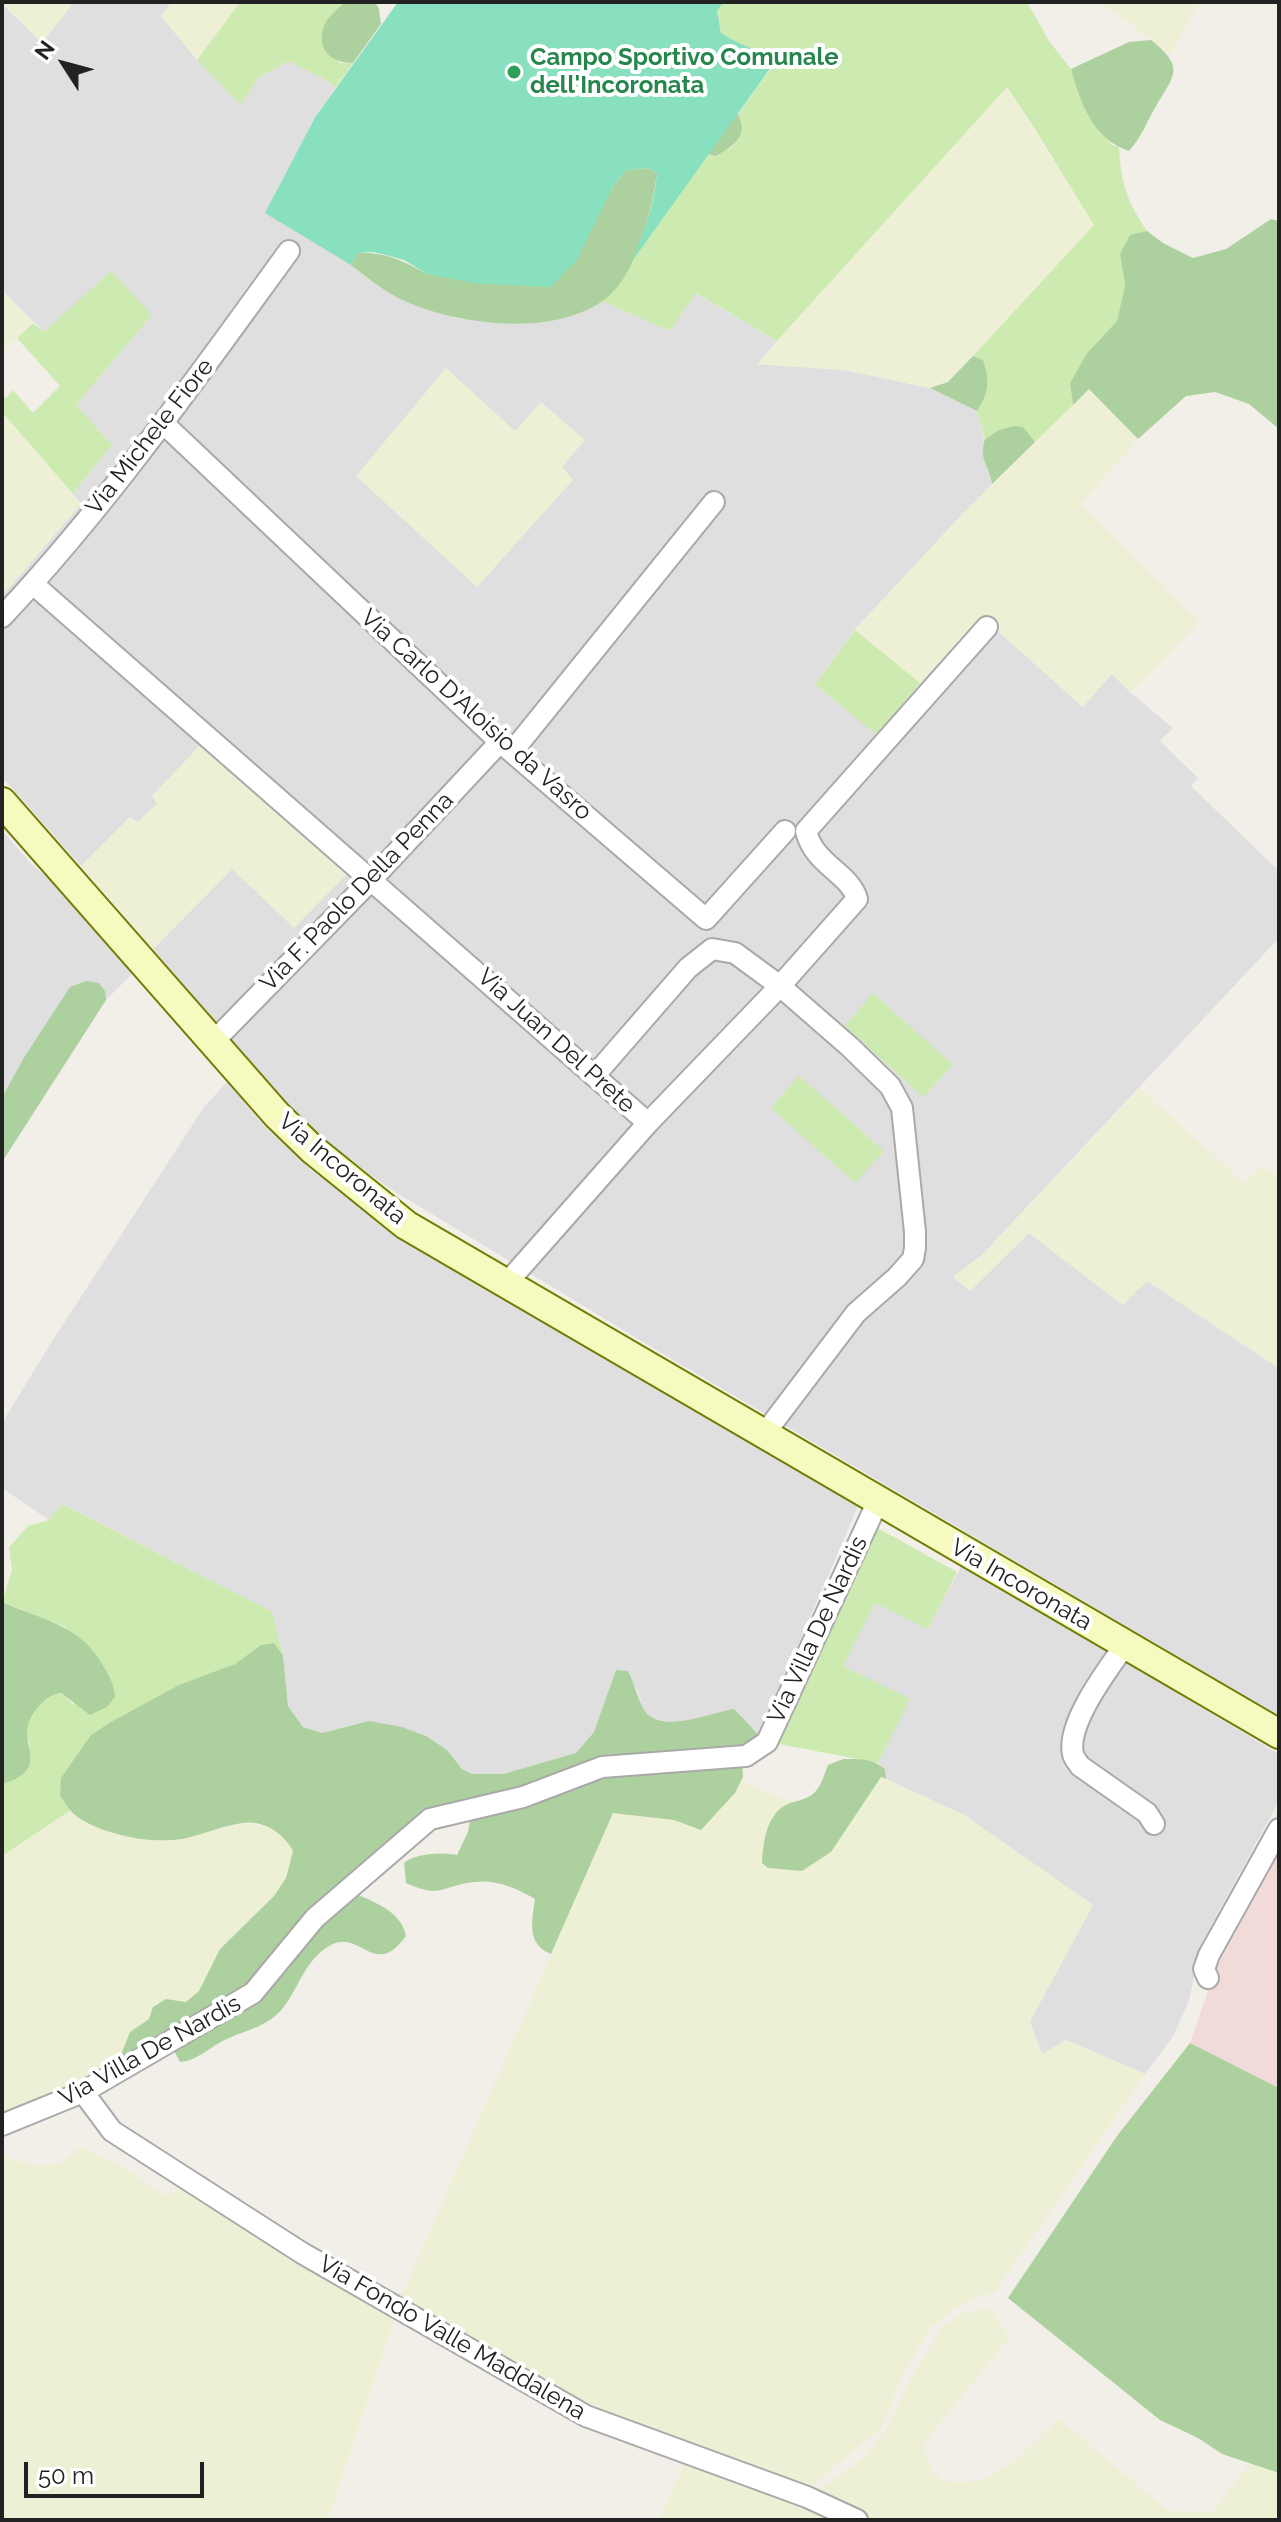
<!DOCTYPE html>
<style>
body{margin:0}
#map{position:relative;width:1281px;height:2522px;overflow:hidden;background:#f2efe9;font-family:Raleway,sans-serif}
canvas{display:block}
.frame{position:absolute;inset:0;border:4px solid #222;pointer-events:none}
.north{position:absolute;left:24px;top:24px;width:80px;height:80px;-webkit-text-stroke:6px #fff;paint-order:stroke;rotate:306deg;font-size:22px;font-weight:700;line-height:32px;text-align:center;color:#222}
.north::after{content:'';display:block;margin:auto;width:28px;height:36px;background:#222;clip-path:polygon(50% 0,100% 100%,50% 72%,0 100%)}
.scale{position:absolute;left:24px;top:2462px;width:180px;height:36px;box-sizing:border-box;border:4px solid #222;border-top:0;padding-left:10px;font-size:24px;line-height:28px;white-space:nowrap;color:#222;-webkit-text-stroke:6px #fff;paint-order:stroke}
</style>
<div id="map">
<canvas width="1281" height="2522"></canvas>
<div class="frame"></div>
<div class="north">N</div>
<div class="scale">50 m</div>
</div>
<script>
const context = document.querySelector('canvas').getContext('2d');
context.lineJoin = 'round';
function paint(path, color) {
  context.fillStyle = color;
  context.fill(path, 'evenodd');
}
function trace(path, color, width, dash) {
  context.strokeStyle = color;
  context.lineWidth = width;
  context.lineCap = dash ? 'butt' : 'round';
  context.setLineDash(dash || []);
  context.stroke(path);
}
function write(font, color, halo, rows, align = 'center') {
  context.font = font + ' Raleway,sans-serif';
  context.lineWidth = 8;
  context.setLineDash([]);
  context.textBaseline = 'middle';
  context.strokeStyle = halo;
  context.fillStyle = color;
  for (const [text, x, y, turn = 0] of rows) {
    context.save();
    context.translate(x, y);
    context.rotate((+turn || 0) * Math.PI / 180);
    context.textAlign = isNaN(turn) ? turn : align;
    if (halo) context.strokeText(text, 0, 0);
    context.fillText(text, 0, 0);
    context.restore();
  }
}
paint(new Path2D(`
 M74 2H172L161 16 197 60 241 104 258 78 289 61 323 78 336 87 316 116 351 265 378 286 454 318 533 323 576 315 601 301 670 331 695 293 777 341 758 364 844 370 930 388 977 411 987 449 992 484 855 629 815 684 879 736 920 683 981 616 1082 706 1112 674 1130 692 1173 728 1160 741 1198 778 1191 786 1279 871V938L981 1256 953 1277 970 1291 1029 1233 1122 1304 1147 1281 1279 1368V1716L658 1351 389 1188 332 1146 289 1107 153 949 232 869 354 867 152 796 158 803 137 823 130 817 81 866 2 777V596L81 504 73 494 112 445 76 405 152 315 44 332 2 290V4L42 42Z
 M2 830 31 864 58 886 133 973 106 1000 2 1162Z
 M227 1082 263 1125 312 1171 413 1241 859 1504 759 1735 754 1728 653 1720 643 1709 637 1689 617 1670 594 1732 576 1753 503 1774H472L462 1769 447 1750 369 1721 322 1733 303 1727 288 1706 283 1655 272 1612 63 1504 49 1520 2 1488V1423L51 1343 204 1107Z
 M962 1565 1279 1754V1801L1201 1944 1189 2001 1172 2038 1145 2074 1066 2040 1041 2055 1030 2021 1093 1905 964 1815 886 1779 885 1769 878 1763 909 1699 843 1666 875 1603 928 1628Z`), '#e0dfdf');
paint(new Path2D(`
 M1279 1852V2088L1190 2043 1215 1971Z`), '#f2dad9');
paint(new Path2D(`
 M2 2H74L42 43Z
 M172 2H240L197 60 161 15Z
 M1100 2H1200L1170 54Z
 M1006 87 1095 225 948 382 930 388 844 370 757 364Z
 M2 290 33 323 2 351Z
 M446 368 515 431 541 402 585 440 562 467 573 480 477 587 356 476Z
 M1089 389 1138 439 1081 504 1200 622 1131 692 1112 674 1083 707 981 616 920 683 855 630 961 515Z
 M2 412 81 504 2 596Z
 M205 740 354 867 294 928 232 869 153 949 81 866 130 817 138 822 157 804 152 796Z
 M1140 1088 1244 1183 1260 1166 1279 1175V1368L1147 1281 1123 1305 1029 1233 970 1291 953 1277 981 1256Z
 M881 1777 964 1815 1093 1905 1030 2021 1042 2054 1066 2040 1145 2074 995 2292 963 2303 930 2327 902 2377 881 2428 809 2488 661 2435 553 2388 399 2302 613 1813 674 1820 701 1830 735 1793 741 1780 765 1792 795 1802 783 1807 771 1817 768 1832 831 1852Z
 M71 1810 98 1828 120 1836 178 1840 244 1823 263 1826 278 1831 286 1839 293 1851 286 1878 274 1896 220 1949 199 1991 186 2002 166 1999 149 2019 130 2032 124 2065 2 2115V1856Z
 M79 2147 125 2167 164 2196 186 2188 396 2315 328 2520H2V2157L34 2165 60 2164Z
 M988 2307 1010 2337 931 2434 924 2447 930 2468 943 2481 966 2482 985 2479 1015 2461 1059 2419 1168 2511 1212 2512 1251 2462 1279 2473V2520H873L817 2495 820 2488 861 2460 884 2433 912 2377 942 2326 964 2313Z
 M686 2462 810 2509 834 2520H658Z`), '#eef0d5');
paint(new Path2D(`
 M240 2H345L324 26 323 43 340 63H353L336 87 323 78 289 61 258 78 241 105 197 60Z
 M724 2H1027L1049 41 1071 69 1078 94 1088 116 1112 145 1119 147C1121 184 1127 201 1147 231L1130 236 1120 254 1125 285 1117 321 1087 353 1070 383 1073 405 1035 442 999 430 985 439 977 411 981 404 983 360 973 356 1094 225 1033 126 1007 87 777 341 696 293 670 331 601 301 614 291 631 263 709 154 716 156 732 147 739 138V113L777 60 756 49 742 47 721 33 717 11Z
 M111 271 152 315 76 405 112 445 73 494 2 412V395L6 398 13 390 33 413 60 386 17 338 33 323 44 332Z
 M855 630 920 683 878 736 815 684Z
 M873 993 953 1065 923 1097 845 1026Z
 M799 1076 884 1151 855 1183 771 1108Z
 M62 1504 272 1612 283 1655 274 1643 261 1645 235 1664 91 1735 79 1754 60 1796 71 1810 2 1856V1784L8 1782 30 1745C21 1721 37 1698 61 1693L74 1705 66 1627 2 1602 12 1570 9 1547 28 1526 49 1520Z
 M874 1526 957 1572 928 1629 875 1603 843 1666 910 1699 878 1763 774 1743Z`), '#cdebb0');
paint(new Path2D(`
 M345 2H375L379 9 381 24 353 63C331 63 316 50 324 26 327 17 338 9 345 2Z
 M1151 40C1186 68 1174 75 1155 108 1145 125 1143 135 1129 151 1093 139 1080 103 1071 69L1129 42Z
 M730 102C750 128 744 141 716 156L704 153Z
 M648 168 657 173C653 206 637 268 613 292 566 339 462 326 407 302 386 293 369 279 351 265L357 253C384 251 404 261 427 274L595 220 613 186 626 170Z
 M1271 219 1279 221V429L1249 404 1215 392 1186 396 1138 439 1089 389 1073 405 1070 383 1087 353 1117 321 1125 285 1120 254 1130 235 1147 231 1163 243 1193 258 1226 249Z
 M973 356 983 360C990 380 989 393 977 411L930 388 948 382Z
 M1014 426 1023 427 1035 442 992 484C990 465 978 461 985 439L999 430Z
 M86 981 99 983 105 991 106 1000 2 1162V1097L25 1056 70 987Z
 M2 1602C40 1619 78 1624 101 1662 108 1674 114 1683 115 1697L107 1707 90 1715 61 1693C50 1695 47 1698 39 1706 13 1733 41 1755 25 1772 20 1778 9 1782 2 1784Z
 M274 1643 283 1655 288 1706 303 1727 322 1733 369 1721 402 1727 426 1736 447 1750 462 1769 472 1774H503L576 1753 594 1732 616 1670 628 1671C634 1683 637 1696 643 1708 657 1736 710 1713 734 1709L759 1735 752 1748 636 1760 520 1794 433 1813 252 1990 124 2065 119 2060 130 2032 149 2019 153 2007 166 1999 186 2002 199 1991 220 1949 274 1896 286 1878 293 1851C283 1833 264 1820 242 1823 222 1826 202 1835 182 1839 151 1844 101 1835 75 1815 69 1810 65 1802 60 1796L61 1778 91 1735 111 1722 179 1685 235 1664 261 1645Z
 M742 1758 743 1777 735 1793 701 1830 674 1820 613 1813 551 1954C526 1944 532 1921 535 1899 516 1888 496 1879 474 1882 440 1886 442 1899 406 1883L404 1863C416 1853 442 1852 457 1855L468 1832 470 1820 601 1772Z
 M843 1759C859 1759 872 1758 885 1769L886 1779 881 1777 831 1852 802 1871 768 1868 762 1863C763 1844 766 1817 784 1806 793 1801 806 1800 813 1794 821 1787 824 1775 828 1765Z
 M358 1895C377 1903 402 1913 406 1936 374 1980 361 1929 331 1945 305 1959 300 1986 283 2008 268 2026 250 2029 229 2038 211 2045 200 2060 180 2062L174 2051 255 1995 336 1905Z
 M1190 2043 1279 2088V2473L1222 2454 1198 2438 1160 2420 1008 2298 1117 2136Z`), '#add19e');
paint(new Path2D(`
 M398 2H724L717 11 721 33C739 45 757 50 777 59L631 263C644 233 654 205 657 173L648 168 626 170 613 186 577 260 550 287 473 283 427 274 404 260 386 255 373 252 357 253 351 265 265 213 316 116Z`), '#88e0be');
const street = new Path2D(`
 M164 424 500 742 706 919 785 831
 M33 584 648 1123
 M2 617C108 504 198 376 289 251
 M512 752 714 502
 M213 1042 372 879 500 742
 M595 1075 688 968 712 949 735 953 780 986 850 1047 890 1086 902 1108 915 1232V1248L913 1259 897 1277 856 1313 765 1433
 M506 1284 648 1123 780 986 857 899C850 873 814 865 806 831L987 627
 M1125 1645C1108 1669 1066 1724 1073 1754 1074 1759 1078 1762 1080 1766L1147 1813 1154 1824
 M1208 1978 1204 1969 1209 1955 1279 1829
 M83 2092 112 2131 302 2253 586 2416 807 2497 857 2520
 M2 2125 83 2092 253 1993 315 1918 430 1819 523 1797 602 1767 746 1756 767 1742 878 1501`);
const secondary = new Path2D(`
 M2 802 277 1115 312 1149 406 1225 1279 1734`);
trace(street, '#a9a9a9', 24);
trace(secondary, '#707d05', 32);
trace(street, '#fff', 20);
trace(secondary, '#f7fabf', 28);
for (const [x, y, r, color] of [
 [514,72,8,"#2e9e5b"]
]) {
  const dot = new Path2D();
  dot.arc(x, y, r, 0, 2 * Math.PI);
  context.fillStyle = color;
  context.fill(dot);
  trace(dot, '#fff', 3);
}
write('bold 24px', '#27864d', '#fff', [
 ["Campo Sportivo Comunale",530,58],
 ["dell'Incoronata",530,86]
], 'left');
write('24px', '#222', '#fff', [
 ["Via Michele Fiore",150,437,-52],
 ["Via Carlo D'Aloisio da Vasro",476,715,42],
 ["Via F. Paolo Della Penna",357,892,-46],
 ["Via Juan Del Prete",556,1041,42],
 ["Via Incoronata",342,1169,40],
 ["Via Incoronata",1021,1585,30],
 ["Via Villa De Nardis",818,1630,-65],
 ["Via Villa De Nardis",150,2051,-29],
 ["Via Fondo Valle Maddalena",452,2338,30]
]);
</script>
